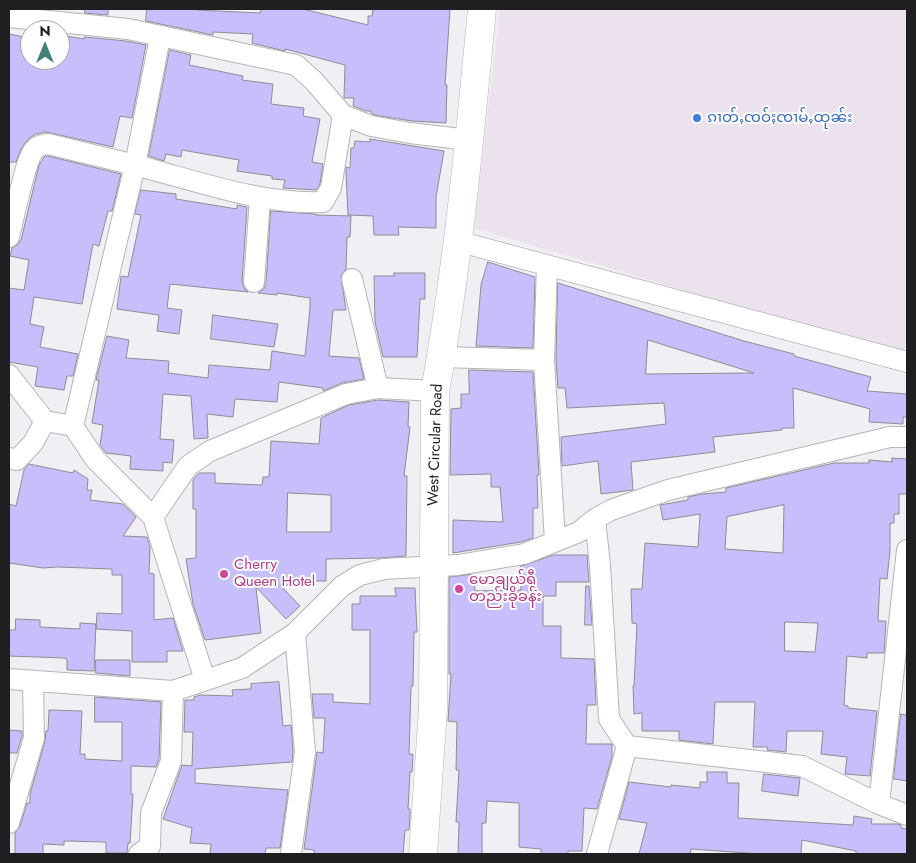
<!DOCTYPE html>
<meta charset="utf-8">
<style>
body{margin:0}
#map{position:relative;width:916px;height:863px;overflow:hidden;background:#f2eff4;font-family:Jost,sans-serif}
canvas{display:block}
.frame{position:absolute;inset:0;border:10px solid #1f1e20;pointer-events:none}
.north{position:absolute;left:20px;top:20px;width:50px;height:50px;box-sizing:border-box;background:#fefdff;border:1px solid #a5a4a6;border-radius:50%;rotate:0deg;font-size:14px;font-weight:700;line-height:20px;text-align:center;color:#1f1e20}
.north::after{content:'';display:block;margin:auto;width:18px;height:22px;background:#3e8278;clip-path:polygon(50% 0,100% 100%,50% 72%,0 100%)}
</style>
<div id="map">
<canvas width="916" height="863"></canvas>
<div class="frame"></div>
<div class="north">N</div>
</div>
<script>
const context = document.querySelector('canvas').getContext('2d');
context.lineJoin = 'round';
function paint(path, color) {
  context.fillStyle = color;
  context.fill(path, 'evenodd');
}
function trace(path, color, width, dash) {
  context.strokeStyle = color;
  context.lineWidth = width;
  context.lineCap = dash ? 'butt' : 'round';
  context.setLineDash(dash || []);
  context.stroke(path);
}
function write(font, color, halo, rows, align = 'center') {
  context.font = font + ' Jost,"Noto Sans Myanmar",sans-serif';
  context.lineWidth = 4;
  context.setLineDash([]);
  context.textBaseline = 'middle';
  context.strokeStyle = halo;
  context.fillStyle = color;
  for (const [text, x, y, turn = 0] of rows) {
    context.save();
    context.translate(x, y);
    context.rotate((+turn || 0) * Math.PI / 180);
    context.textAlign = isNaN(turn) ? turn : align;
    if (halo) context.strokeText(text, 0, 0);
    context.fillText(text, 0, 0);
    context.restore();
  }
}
paint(new Path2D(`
 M500 9H907V336L903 355 474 228Z`), '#ebe2ed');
const building = new Path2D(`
 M85 9H108V15L85 13Z
 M147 9H197V10L260 13 261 9H303L368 25V16H372L373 9H450L445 85H447L446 123 412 121 374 115 371 113V111H366L353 106 354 98H344L345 65 285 49V51L252 43 253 34 213 32V35L146 21Z
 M9 34 29 38 25 60H60V35L84 39V37L126 41 146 45 132 118 120 116 113 147 46 132 36 134 28 139 21 149 16 162H9Z
 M170 50 191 55 189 65 243 76 242 80 273 84 271 104 304 108 303 116 320 119 312 162 323 164 320 184 316 190 283 188 285 180 272 179V176L237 171 239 160 182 150 181 157 166 154 164 161 149 156Z
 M370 139 444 151 436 197V228L398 227 399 235H374L373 216 348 215 346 172V167L350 168 351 148H354L355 141 370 142Z
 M48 156 121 174 112 211H108L99 246 93 244 82 304 34 297 30 324 44 327 40 347 78 354 73 376H67L64 390 35 386 38 367 9 362V288L24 290 29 260 10 256 12 248 17 245 21 240 39 165 44 157Z
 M141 190 176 194V199L237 209V205L247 207 242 281 244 288 248 292 170 284 167 308 182 310 179 334 157 331 159 315 117 309 121 276 128 277 141 215 135 214Z
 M271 211 316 214V215L351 216 350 237H347L346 269 341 276 346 310H333L329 356 359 358 364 379 342 383 323 391V388L279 382 277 402 235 399 233 417 207 414 208 438 194 439 191 396 163 394 160 439 174 440 172 463 163 462V471L130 469 131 456 106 453 100 445 103 425 92 423 99 380H96L107 336 129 340 126 358 169 361 168 373 208 378 209 365 270 370 272 351 305 356 310 308V298L277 293V295L258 293 264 289 266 283Z
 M488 262 535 277 533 348 476 346 481 285Z
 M394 273H425V299H420L417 357H383L375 322 374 276H394Z
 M558 283 744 341 794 354V356L871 377 867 391 907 394V417H903V424L869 422 870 409 793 388 794 428H782V430L713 437 715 452 631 462 633 490 601 494 598 461 562 466 561 437 666 424 664 403 567 408 565 388H558L556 360ZM648 340 754 373 646 374Z
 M213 315 278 324 274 347 211 339Z
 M469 370 533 372 539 475H537L538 508H533V538L521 542 453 553V520L503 522 500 487H491V474L450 475 451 409 461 408V394H469Z
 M379 400 409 402 408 427H410L404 476H407L406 556 378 558 326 559V581H306V585H280L300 606 286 619 256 587 261 633 205 640 193 604 186 559 196 558V509H193V480L197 475 199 473H215V483L262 485 263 477H269L271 441 319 444 321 418 349 405ZM288 493 331 495V532H287Z
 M892 458 907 459V494H899V514H894V523H890V551L887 579 880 578 878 621H886L884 653H867V658L847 656 844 705 848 706V708L877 711 870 776 845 774 847 757 821 754 823 731H787L786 752 767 750 768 747H753L755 702H715L713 744 679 740V731H642V713L634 714 633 686H634L637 624 632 623 631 589H642L645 543 698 547 700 514 663 520 660 505 688 500V497L702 494 726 492V488L834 463H869V460L892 462ZM784 505 783 553 725 549 727 517ZM785 622 818 623 815 652 785 651Z
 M29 464 73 473 74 470 88 479 87 490H92L90 500 123 504 136 517 123 536 147 537 150 547 149 573 154 574V620L173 618 183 651H167V662H132V631L96 629 97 613 122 614V575H112V569L58 567 43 568 9 563V504L16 506 24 470Z
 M554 555H587L589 582H556V596H543V626H561V658L594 659 596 705H587L586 744H612V757L597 809 584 808 582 851H568V854H541V849L519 847V803L487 801 486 823H482V854H458L459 822H456L459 770H456L457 722 448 721 451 674H449V577L474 574 475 591 521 590 520 567Z
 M586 586H589L592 625H585Z
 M395 588H415L417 632H414L413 686H411L409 754H413L412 772H410L408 809H410V816L409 830H405L403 854H314V850L304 849 317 752 323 753 325 718H314L312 694H333V702L370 704V630H352V604H360V596H396Z
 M16 619 40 620V627L80 629V623L96 624 94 671 67 670V659L64 658 9 656V630H15Z
 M96 660H130V676L96 673Z
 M279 682 283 726 291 725 293 752 292 762 195 769V783L288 790 280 848H266L265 854H210L211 844 190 843 192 828 163 819 182 765 192 766 193 732H184L185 700H194V697L200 695 233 696 232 690 251 689V684Z
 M95 697 161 702 159 759 156 767 131 766V794H133L130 843H128L127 853H106V842L64 841V845L43 844V854H15V833L20 826 27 803H30V794L45 741 46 731H48L49 710 82 711 80 754H85V759L122 761V722H95Z
 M901 714 907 715V781L894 779Z
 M9 730 22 731V736L17 753H9Z
 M707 772H727V783H739L738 818 853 825 854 816 872 819 871 824H898L901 825V828L907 829V854H856V851L802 840 801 854H760L691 849 690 854H639L647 823 619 819 629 782 671 787V785L700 788V782H707Z
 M764 774 800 778 798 796 762 791Z`);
paint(building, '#c6bffc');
trace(building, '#8c8c91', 1);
const street = new Path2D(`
 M9 17 128 29 296 65 314 81 343 115
 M9 207H16C20 193 26 160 34 150 38 145 43 145 48 144L135 165 160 37
 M9 237 16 207
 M457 241 907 362
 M547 266 544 360 555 541
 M352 279 378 388
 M254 282 260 198
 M441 357 544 360
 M9 375 45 421 73 426
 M9 458 17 460 33 443 45 421
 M153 517 95 459 73 426 135 165C194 180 261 205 323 202L331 188 343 115 371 126 410 133 469 140
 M595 519 600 565 609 719 627 746 597 854
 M9 679 173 691 242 668 295 633 342 586 360 575 384 569 458 565 524 554 579 532 595 519 611 510 668 490 890 437H907
 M205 680 153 517 188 466 210 451 346 394 378 388 435 391
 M627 746 802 766 879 804 907 815
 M879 804 907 550
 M9 823 34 738 33 682
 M139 854 150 846 151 813 171 761 173 691
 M291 854 305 752 295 633`);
const secondary = new Path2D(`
 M423 854 433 709 435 391C458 265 470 136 482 9`);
trace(street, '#b7b4b8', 22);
trace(secondary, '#b7b4b8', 29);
trace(street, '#fff', 20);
trace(secondary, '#fff', 28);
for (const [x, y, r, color] of [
 [697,118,5,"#3f7fe0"],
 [224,574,5,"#d1479c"],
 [459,589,5,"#d1479c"]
]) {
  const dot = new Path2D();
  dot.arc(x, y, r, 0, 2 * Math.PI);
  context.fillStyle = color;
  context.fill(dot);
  trace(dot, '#fefdff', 2);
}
write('15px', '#366cbe', '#fefdff', [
 ["ၵၢတ်ႇၸဝ်ႈၸၢမ်ႇထုၼ်း",707,118]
], 'left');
write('15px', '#1f1e20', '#fefdff', [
 ["West Circular Road",436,445,-88]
]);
write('15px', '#b23c85', '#fefdff', [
 ["Cherry",234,565],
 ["Queen Hotel",234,582],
 ["မောချယ်ရီ",469,580],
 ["တည်းခိုခန်း",469,597]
], 'left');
</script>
